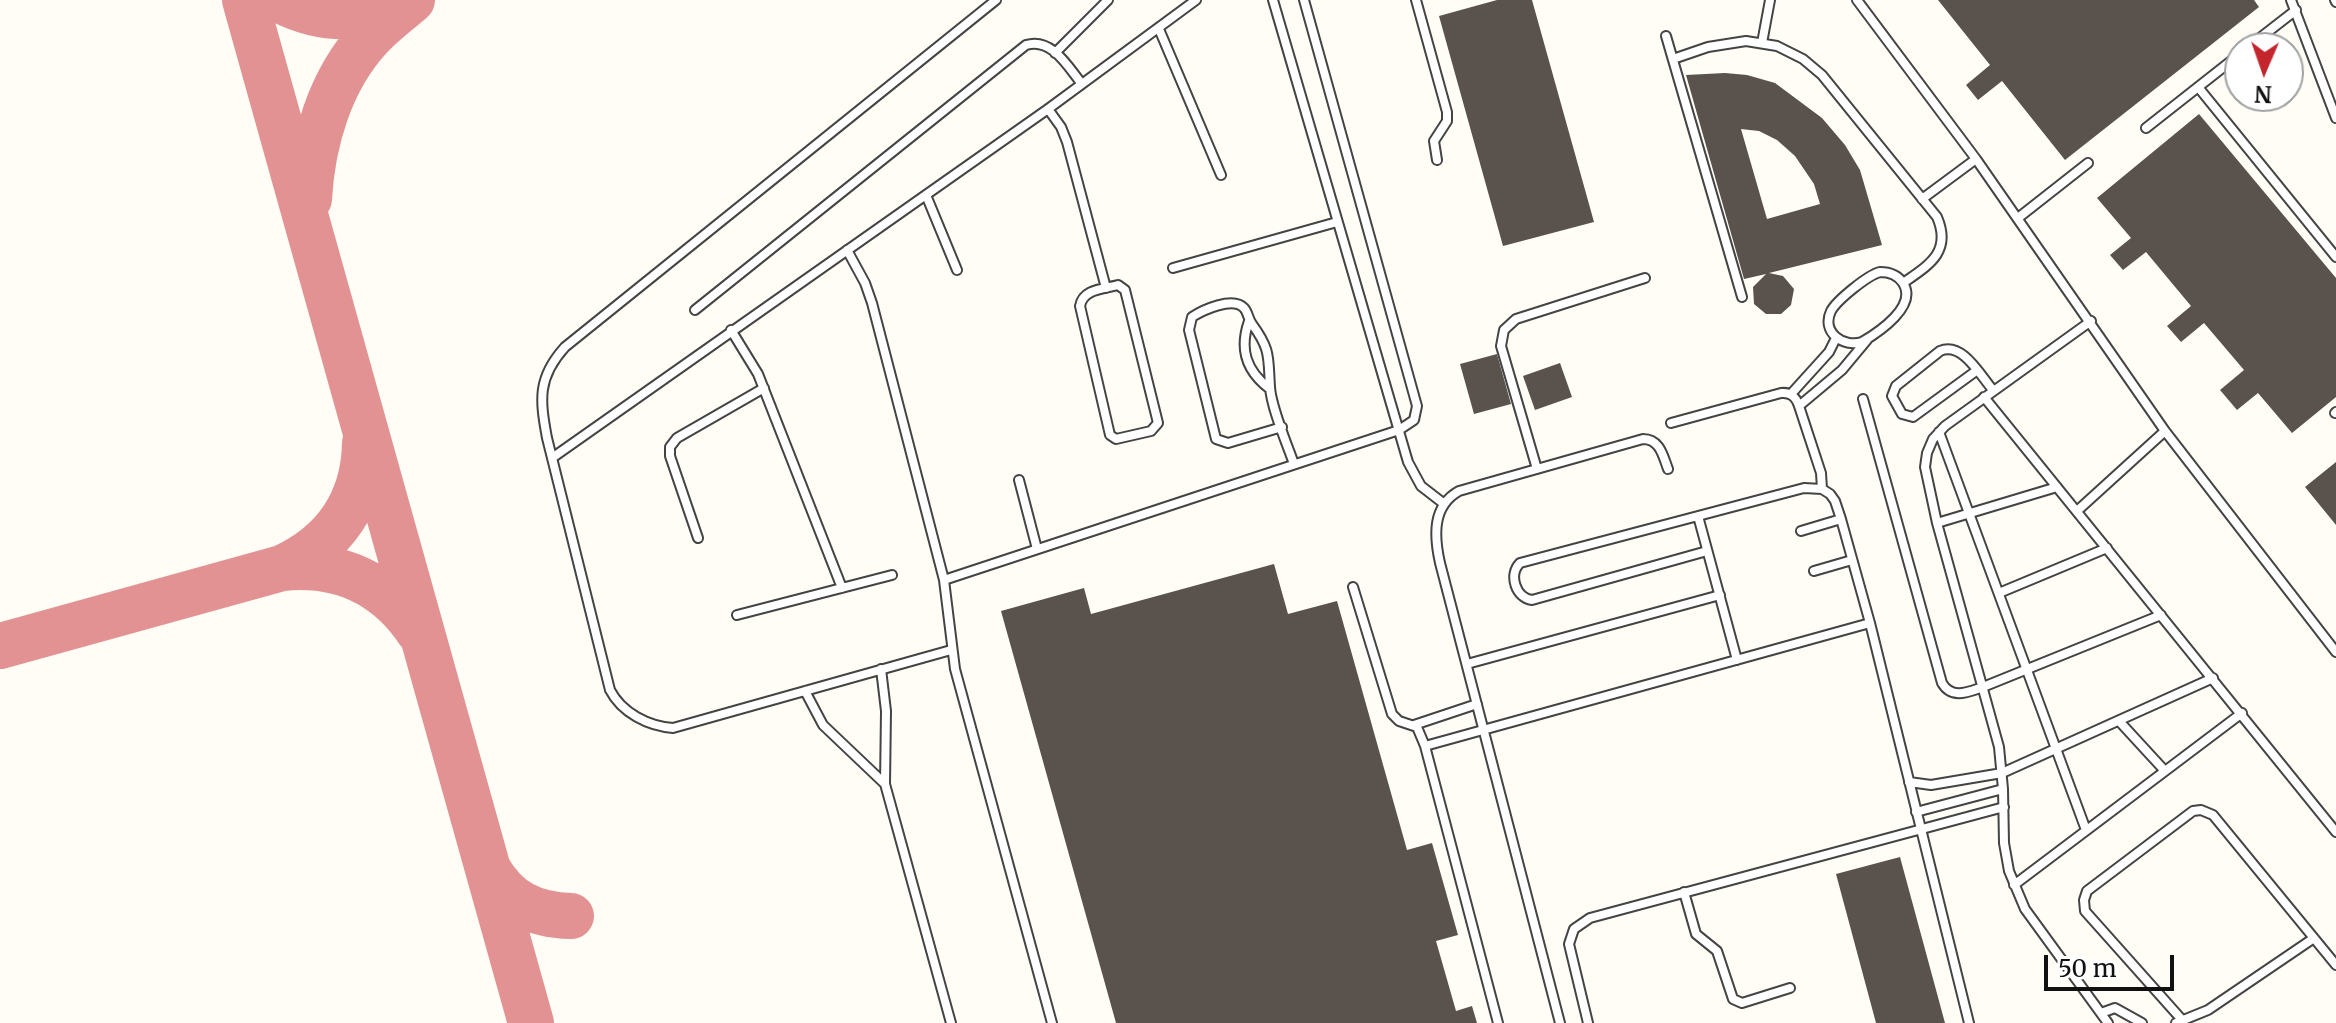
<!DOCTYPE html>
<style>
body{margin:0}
#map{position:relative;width:2336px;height:1023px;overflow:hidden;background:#fffdf5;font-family:Merriweather,serif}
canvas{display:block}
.north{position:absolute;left:2224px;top:32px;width:80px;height:80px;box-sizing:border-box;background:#fff;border:2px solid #a0a0a0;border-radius:50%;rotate:182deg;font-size:22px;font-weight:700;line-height:32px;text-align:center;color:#111}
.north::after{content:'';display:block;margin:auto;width:28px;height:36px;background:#c4262e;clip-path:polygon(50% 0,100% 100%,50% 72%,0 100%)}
.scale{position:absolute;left:2044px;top:955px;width:130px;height:36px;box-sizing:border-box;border:4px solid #111;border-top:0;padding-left:10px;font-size:24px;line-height:28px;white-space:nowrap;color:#111;-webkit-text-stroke:6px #fff;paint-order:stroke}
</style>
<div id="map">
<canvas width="2336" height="1023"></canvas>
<div class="north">N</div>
<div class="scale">50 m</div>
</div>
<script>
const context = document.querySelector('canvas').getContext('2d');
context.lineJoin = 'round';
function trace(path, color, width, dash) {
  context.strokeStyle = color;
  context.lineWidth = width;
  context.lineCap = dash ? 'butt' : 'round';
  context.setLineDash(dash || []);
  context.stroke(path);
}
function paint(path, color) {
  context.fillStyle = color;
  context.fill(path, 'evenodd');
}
trace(new Path2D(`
 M245 0 531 1023
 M280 0C321 21 360 22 402 3
 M309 199C312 142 330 80 370 37 382 24 398 12 412 0
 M282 568C340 562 387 584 419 632
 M0 646 282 568C335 544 364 501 365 443
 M488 869C507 902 533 915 571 916`), '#e29292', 46);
paint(new Path2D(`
 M1497 0H1532L1594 222 1503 246 1439 16Z
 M1938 0H2254L2259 7 2065 160 2002 81 1978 100 1966 85 1990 65Z
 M1725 73 1747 75 1775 83 1822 118 1845 145 1860 170 1882 245 1769 273 1783 276 1794 289 1791 305 1781 314H1766L1754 304 1753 287 1766 274 1744 279 1686 75ZM1741 129 1759 131 1777 140 1795 156 1814 184 1820 204 1767 219Z
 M2199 114 2336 278V397L2292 433 2258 393 2237 410 2220 390 2244 370 2204 323 2181 342 2167 326 2191 306 2146 252 2123 270 2110 255 2131 238 2097 198Z
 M1497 354 1511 404 1474 414 1460 364Z
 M1560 363 1572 397 1535 410 1523 376Z
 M2336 462V525L2305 487Z
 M1274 564 1288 614 1337 601 1407 850 1432 843 1458 935 1436 941 1456 1011 1472 1006 1477 1023H1116L1001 611 1084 588 1091 614Z
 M1900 857 1945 1023H1876L1836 874Z`), '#5a524d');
const service = new Path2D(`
 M1273 0 1408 462 1421 486 1443 503
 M1416 0 1447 112V121L1434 141 1437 160
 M1857 0 1976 159 2165 431 2336 652
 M2291 0 2336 118
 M2335 0 2336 2
 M1159 29 1221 175
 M1666 36 1742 297
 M1762 43 1770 0
 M2247 48 2296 10
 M1055 53 1108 0
 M1673 59 1708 47 1746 41 1777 46 1803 59 1822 75 1937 217C1952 252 1929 265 1903 283
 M2198 87 2336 257
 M1048 109 1061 127 1067 142 1106 288
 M2146 128 2240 54
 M926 195 957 270
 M1922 199 1976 159
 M2018 218 2088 163
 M847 250 865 283 872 303 944 580 955 669 1052 1023
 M1173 268 1337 222
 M1880 272C1889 272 1897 274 1903 283 1918 306 1879 332 1862 342 1843 348 1821 332 1831 311 1837 300 1868 275 1880 272Z
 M1118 285 1125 290 1158 423 1151 431 1116 439 1110 435 1080 306C1083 289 1103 289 1118 285Z
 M695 310 1026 45C1052 37 1068 67 1082 84
 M1249 321C1239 349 1246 371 1270 389
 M2091 321 1945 426 1933 439 1927 453 1925 467 1937 523 1999 747 2003 789 2004 843 2009 871 2025 909 2108 1023
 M731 330 758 374 842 588
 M1976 371 1913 417 1902 414 1892 396 1896 386 1940 351C1962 341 1980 375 1993 390
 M1791 394 1829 352 1836 338
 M1984 397 2336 832
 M1863 399 1942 683C1952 700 1968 692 1983 687L2161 615
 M1799 406 1842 370 1867 340
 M2335 413 2336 412
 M1671 423 1781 393C1791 392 1796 397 1799 406L1821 473 1822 489
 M1282 427 1228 443 1216 439 1189 330 1192 317C1203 310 1233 296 1244 308 1248 312 1248 319 1252 324 1271 350 1268 357 1270 387 1271 407 1287 444 1294 464
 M1939 432 2086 830
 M552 458 1048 109 1196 0
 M1537 469 1501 346 1504 330 1516 319 1645 278
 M1019 480 1037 549
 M2077 511 2165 431
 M1698 516 1737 660
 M1937 523 2057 487
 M1801 531 1841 519
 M698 538 670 456V447L677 438 764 388
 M1707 551 1532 600C1516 598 1508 575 1520 563L1804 488 1822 489 1830 494 1835 501 1841 519 1870 623 1969 1023
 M1814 571 1852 560
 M944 580 1399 430 1414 420 1417 406 1304 0
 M1353 587 1392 714 1399 721 1417 727 1425 746 1498 1023
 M1999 593 2107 548
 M737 615 892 575
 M951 650 673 728C648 726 622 713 610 690L547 438C540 400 537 378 565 347L996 0
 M1467 664 1720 595
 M881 669 886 711 885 784 951 1023
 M805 691 823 725 885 784
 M2119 721 2165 771
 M1414 725 1477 704
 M1425 746 1870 623
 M1909 782 1931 785 2002 773 2213 678
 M1916 812 2003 789
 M2014 885 2242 713
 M1684 892 1696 934 1717 951 1733 999 1742 1003 1790 988
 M2101 1013 2115 1008 2142 1023
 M2183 1021 2085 911 2084 900 2087 891 2193 811 2201 810 2213 815 2336 965
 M1560 1023 1440 563C1434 536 1432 506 1459 491L1643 439C1660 439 1663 456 1668 469
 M1588 1023 1569 944 1574 929 1590 918 2004 807
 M2176 1023 2208 1010 2314 938`);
trace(service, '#444', 12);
trace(service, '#fff', 8);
</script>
